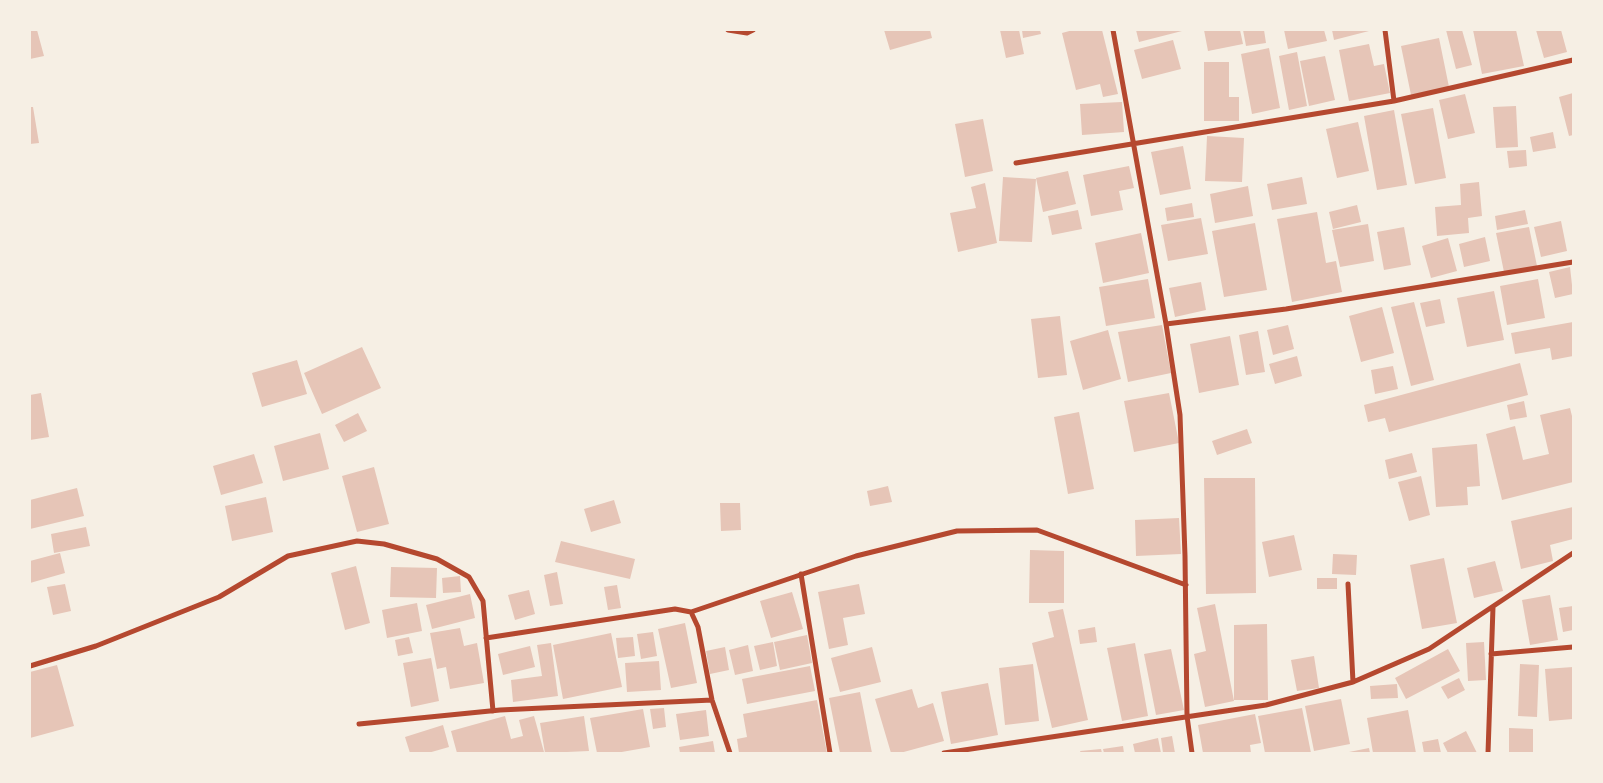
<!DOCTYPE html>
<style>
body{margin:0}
#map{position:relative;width:1603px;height:783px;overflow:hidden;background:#f6efe4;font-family:Literata,serif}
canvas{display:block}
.frame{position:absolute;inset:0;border:31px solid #f6efe4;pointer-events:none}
</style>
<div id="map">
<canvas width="1603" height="783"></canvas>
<div class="frame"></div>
</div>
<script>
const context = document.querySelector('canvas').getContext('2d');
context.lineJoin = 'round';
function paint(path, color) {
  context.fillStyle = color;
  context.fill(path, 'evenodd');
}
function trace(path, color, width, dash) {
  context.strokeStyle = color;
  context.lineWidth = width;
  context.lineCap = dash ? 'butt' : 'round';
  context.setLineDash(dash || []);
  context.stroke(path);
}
paint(new Path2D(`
 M30 30H37L44 56 30 59Z
 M884 30H930L932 38 890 50Z
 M1000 30H1019L1024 54 1006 58Z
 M1022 30H1040L1041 34 1023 38Z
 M1073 30H1102L1118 94 1103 97 1100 84 1076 90 1062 33Z
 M1136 30H1182V31L1139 42Z
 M1204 30H1240L1243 44 1208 51Z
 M1243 30H1264L1266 43 1246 46Z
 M1284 30H1324L1327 41 1288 49Z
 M1332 30H1369V31L1334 40Z
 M1446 30H1462L1472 65 1456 69Z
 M1473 30H1516L1524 66 1482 74Z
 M1536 30H1561L1567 52 1544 58Z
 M1439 38 1449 87 1411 95 1401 46Z
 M1173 40 1181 69 1142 79 1134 50Z
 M1369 44 1374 66 1384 64 1390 93 1349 101 1339 50Z
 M1269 48 1280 108 1252 114 1241 54Z
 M1297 52 1307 106 1289 110 1279 56Z
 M1325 56 1335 100 1309 106 1300 61Z
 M1204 62H1229V97H1239V121H1204Z
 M1573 93V135L1569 136 1559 97Z
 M1465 94 1475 133 1448 139 1439 100Z
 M1122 102 1124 132 1082 135 1080 104Z
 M1516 106 1518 147 1496 148 1493 107Z
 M30 107H33L39 143 30 144Z
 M1433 108 1446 178 1415 184 1401 114Z
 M1394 110 1407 185 1377 190 1364 116Z
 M983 119 993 171 965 177 955 124Z
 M1358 122 1369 171 1337 178 1326 129Z
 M1553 132 1556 148 1533 152 1530 137Z
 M1207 136 1244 138 1242 182 1205 181Z
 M1183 146 1191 189 1160 195 1151 152Z
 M1526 150 1527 166 1509 168 1507 151Z
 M1129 166 1134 188 1119 191 1123 210 1091 216 1083 175Z
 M1068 171 1076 204 1043 212 1036 178Z
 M1003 177 1036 179 1032 242 999 241Z
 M1302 177 1307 204 1272 210 1267 184Z
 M1479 182 1482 216 1468 218 1469 233 1437 236 1435 207 1461 205 1460 184Z
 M985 183 997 243 958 252 950 213 976 208 971 187Z
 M1248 186 1253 216 1215 223 1210 194Z
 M1192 203 1194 217 1167 221 1165 208Z
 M1357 205 1361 222 1333 229 1329 212Z
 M1078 210 1082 229 1052 235 1048 216Z
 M1525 210 1528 224 1497 230 1495 216Z
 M1317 212 1326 263 1336 261 1342 292 1292 302 1277 219Z
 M1201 218 1208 254 1168 261 1161 225Z
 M1561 221 1567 251 1541 257 1534 227Z
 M1255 223 1267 290 1224 297 1212 231Z
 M1368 224 1374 261 1340 267 1332 230Z
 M1404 227 1411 265 1384 270 1377 232Z
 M1529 227 1537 266 1504 272 1496 233Z
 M1141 233 1149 273 1103 283 1095 243Z
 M1485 237 1490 261 1464 267 1459 244Z
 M1448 238 1457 271 1431 278 1422 246Z
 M1570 267 1573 294 1555 298 1549 272Z
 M1148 279 1155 318 1106 326 1099 287Z
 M1538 279 1545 318 1507 325 1500 286Z
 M1201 282 1206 310 1175 317 1169 288Z
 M1494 291 1504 340 1467 347 1457 298Z
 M1440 299 1445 323 1426 327 1420 303Z
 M1414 302 1434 380 1411 386 1391 307Z
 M1382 307 1394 353 1361 362 1349 316Z
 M1060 316 1067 375 1038 378 1031 319Z
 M1573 322V356L1552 360 1550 348 1515 354 1511 333Z
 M1162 325 1171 373 1128 382 1118 332Z
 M1288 325 1294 349 1273 355 1267 330Z
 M1108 330 1121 379 1083 390 1070 341Z
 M1258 331 1265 372 1246 375 1239 335Z
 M1230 336 1239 385 1199 393 1190 344Z
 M362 347 381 388 322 414 304 373Z
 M1297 356 1302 376 1275 384 1269 364Z
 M297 360 307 394 262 407 252 373Z
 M1520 363 1528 395 1389 432 1385 418 1368 422 1364 405Z
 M1393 366 1398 389 1375 394 1371 370Z
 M41 393 49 437 30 440V395Z
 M1169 393 1179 443 1134 452 1124 401Z
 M1524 401 1527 417 1510 420 1507 405Z
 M1570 408 1573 420V482L1502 500 1486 434 1515 426 1523 460 1549 454 1540 415Z
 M1079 412 1094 489 1068 494 1054 417Z
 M358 413 367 431 344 442 335 425Z
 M1247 429 1252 443 1217 455 1212 441Z
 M320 433 329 469 283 481 274 446Z
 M1477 444 1480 486 1467 487 1468 505 1436 507 1432 448Z
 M1412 453 1417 472 1389 479 1385 460Z
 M254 454 263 483 221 495 213 466Z
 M374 467 389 524 357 532 342 476Z
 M1421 476 1430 515 1409 521 1398 482Z
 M1204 478H1255L1256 593 1206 594Z
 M888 486 892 502 870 506 867 491Z
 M77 488 84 516 30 529V500Z
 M266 497 273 532 232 541 225 506Z
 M614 500 621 523 591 532 584 509Z
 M720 503H740L741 530 721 531Z
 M1573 507V539L1550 545 1553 561 1521 569 1511 521Z
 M1179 518 1181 554 1136 556 1135 520Z
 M86 527 90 546 54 553 51 534Z
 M1294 535 1302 570 1269 577 1262 542Z
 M561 541 635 559 630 579 555 562Z
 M1030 550 1064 551V603H1029Z
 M60 553 65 573 30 583V561Z
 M1333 554 1357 555 1356 575 1332 574Z
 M1444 558 1457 623 1422 629 1410 565Z
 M1495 561 1503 591 1474 598 1467 568Z
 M356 566 370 623 345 630 331 573Z
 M391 567 437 568 436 598 390 597Z
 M557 572 563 604 550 606 544 575Z
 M460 576 461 592 443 593 442 578Z
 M1317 578H1337V589H1317Z
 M65 584 71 611 53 615 47 587Z
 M859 584 865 614 843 618 848 645 829 649 818 592Z
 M617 585 621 608 608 610 604 587Z
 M529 590 535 614 515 620 508 595Z
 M792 592 803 629 771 638 760 601Z
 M470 594 475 618 432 629 426 605Z
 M1550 595 1558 640 1530 645 1522 600Z
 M417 603 422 631 387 638 382 610Z
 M1215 604 1234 701 1205 707 1194 654 1206 651 1197 608Z
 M1573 606V630L1563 632 1559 608Z
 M1063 609 1088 720 1052 728 1032 643 1054 637 1048 612Z
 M685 623 697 683 671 688 658 629Z
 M1267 624 1268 700H1234V625Z
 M1095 627 1097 642 1080 644 1078 630Z
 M460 628 464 646 477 643 484 683 450 689 446 667 437 669 430 633Z
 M653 632 657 656 641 659 637 634Z
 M611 633 622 687 563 699 553 645Z
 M807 635 812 663 780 670 774 642Z
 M409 637 413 653 398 656 395 640Z
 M633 637 635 656 618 658 616 638Z
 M773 642 777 666 760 670 754 646Z
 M1484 642 1486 680 1468 681 1466 643Z
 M551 643 558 696 513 702 511 680 542 676 537 645Z
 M1135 643 1148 716 1122 721 1107 648Z
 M748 645 753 671 735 675 729 650Z
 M530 646 535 667 503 675 498 654Z
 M725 647 729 670 710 674 706 651Z
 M872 647 881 682 840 692 831 658Z
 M1171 649 1184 710 1156 715 1144 654Z
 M1448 649 1460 671 1406 699 1395 678Z
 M1314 656 1319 688 1297 691 1291 660Z
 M431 658 439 701 411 707 403 663Z
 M659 661 661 690 627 692 625 663Z
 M1033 664 1039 721 1005 725 999 668Z
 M1520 664 1539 665 1537 717 1518 716Z
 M57 665 74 726 30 738V672Z
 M810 666 815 691 747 704 742 679Z
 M1573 667V719L1549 721 1545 669Z
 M1459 678 1465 690 1448 699 1441 687Z
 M988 683 998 735 951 744 941 692Z
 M1397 684 1398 698 1371 699 1370 686Z
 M912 689 918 708 933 703 944 741 900 753H891L875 699Z
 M860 692 872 753H840L829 698Z
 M1341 699 1350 744 1314 751 1305 706Z
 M817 700 827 753H739L737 739 747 737 743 714Z
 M664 708 666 727 653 729 650 709Z
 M1302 708 1311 753H1265L1258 716Z
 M643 709 650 747 616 753H597L590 718Z
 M706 710 709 736 680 740 676 714Z
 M1408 710 1416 753H1373L1367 718Z
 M1255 714 1261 743 1250 745 1251 753H1203L1198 725Z
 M505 716 511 739 523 736 519 720 534 716 544 752 457 753 451 731Z
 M584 716 589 751 545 753 540 723Z
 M443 725 449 747 428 753H410L405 737Z
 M1509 728 1533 729V753H1509Z
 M1466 731 1477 753H1448L1443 743Z
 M1172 736 1175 753H1163L1161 738Z
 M1158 738 1161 753H1135L1133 744Z
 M1438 739 1441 753H1424L1422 742Z
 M713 741 715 753H680L679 747Z
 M1123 746 1124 753H1104L1103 749Z
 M1369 748 1370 753H1349V752Z
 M1101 749 1102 753H1081L1080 751Z`), '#e6c5b7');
trace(new Path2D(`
 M728 30 747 33 753 30
 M1113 30 1166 324 1180 415 1185 556 1187 716 1192 753
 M1385 30 1394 101
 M1016 163 1394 101 1573 60
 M1166 324 1286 309 1573 262
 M801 574 830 753
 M1348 584 1353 682
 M691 612 856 556 957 531 1037 530 1186 585
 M486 638 675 609 691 612 698 627 712 700 730 753
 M1491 654 1573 647
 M30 666 96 646 219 597 288 556 357 541 384 544 437 559 469 577 483 601 493 711
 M359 724 500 710 712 700
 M944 753 1266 705 1353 682 1429 649 1573 553
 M1488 753 1493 607`), '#b5482f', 5);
</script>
